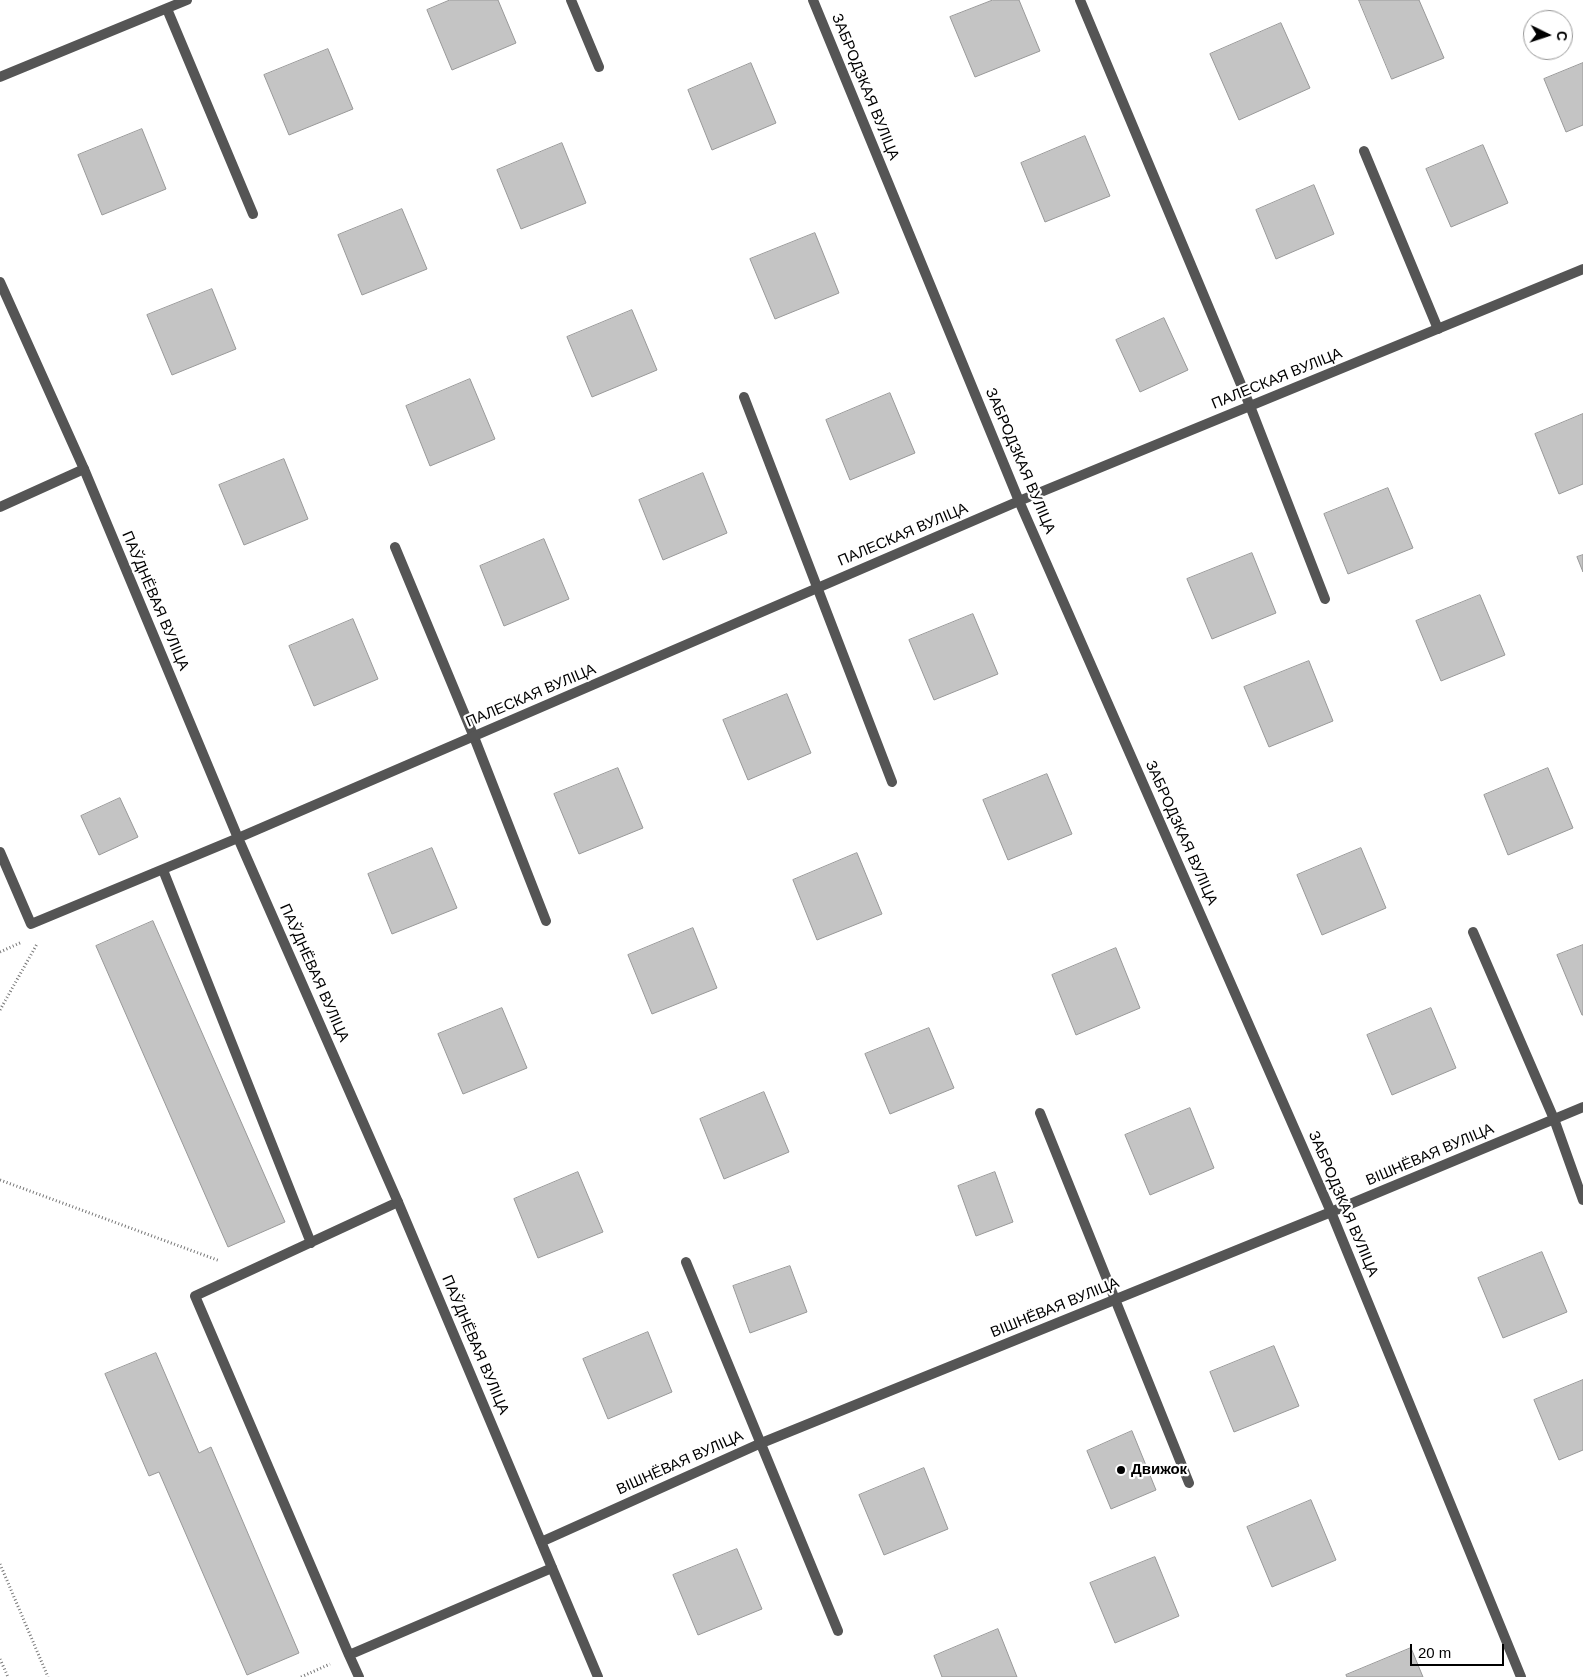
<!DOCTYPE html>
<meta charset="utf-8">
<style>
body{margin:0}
#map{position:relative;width:1583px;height:1677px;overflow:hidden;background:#fff;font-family:Arial,sans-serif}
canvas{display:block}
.north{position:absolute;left:1523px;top:10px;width:50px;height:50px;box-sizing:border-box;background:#fff;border:1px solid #999;border-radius:50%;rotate:94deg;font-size:14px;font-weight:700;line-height:20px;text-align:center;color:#000}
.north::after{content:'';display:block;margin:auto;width:18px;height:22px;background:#000;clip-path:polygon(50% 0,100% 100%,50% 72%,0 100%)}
.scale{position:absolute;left:1410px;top:1644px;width:94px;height:22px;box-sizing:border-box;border:2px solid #000;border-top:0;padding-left:6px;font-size:15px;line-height:18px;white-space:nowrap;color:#000;-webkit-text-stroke:4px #fff;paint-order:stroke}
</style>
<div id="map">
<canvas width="1583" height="1677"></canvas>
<div class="north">С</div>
<div class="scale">20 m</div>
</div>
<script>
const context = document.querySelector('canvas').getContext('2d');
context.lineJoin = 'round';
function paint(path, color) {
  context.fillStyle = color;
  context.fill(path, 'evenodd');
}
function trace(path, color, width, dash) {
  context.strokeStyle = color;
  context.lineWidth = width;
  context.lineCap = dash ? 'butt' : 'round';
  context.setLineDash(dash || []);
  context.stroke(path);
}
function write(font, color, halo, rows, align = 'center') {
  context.font = font + ' Arial,sans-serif';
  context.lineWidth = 4.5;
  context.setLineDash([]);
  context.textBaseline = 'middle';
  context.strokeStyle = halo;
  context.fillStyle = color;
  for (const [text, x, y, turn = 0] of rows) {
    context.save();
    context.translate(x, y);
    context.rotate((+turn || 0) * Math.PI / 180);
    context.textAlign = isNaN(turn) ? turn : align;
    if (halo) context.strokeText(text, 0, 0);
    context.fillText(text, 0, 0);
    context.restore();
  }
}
const building = new Path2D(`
 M450 0H498L516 43 452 70 427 10Z
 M993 0H1019L1040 51 975 77 950 17Z
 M1359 0H1419L1444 58 1392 79Z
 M1281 23 1310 88 1239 120 1210 54Z
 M328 49 353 109 289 135 264 75Z
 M751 63 776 123 712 150 688 90Z
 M1583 63V125L1566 132 1544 79Z
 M142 129 166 189 102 215 78 155Z
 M1085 136 1110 196 1045 222 1021 163Z
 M562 143 586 203 521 229 497 170Z
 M1483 145 1508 203 1451 227 1426 169Z
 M1314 185 1334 234 1276 259 1256 210Z
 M402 209 427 269 362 295 338 235Z
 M815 233 839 293 775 319 750 259Z
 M212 289 236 349 172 375 147 315Z
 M632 310 657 370 592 397 567 337Z
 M1164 318 1188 370 1140 392 1116 340Z
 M470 379 495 439 430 466 406 406Z
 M890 393 915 453 850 480 826 420Z
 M1583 414V484L1559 494 1535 434Z
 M284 459 308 519 244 545 219 485Z
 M703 473 727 533 663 560 639 500Z
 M1388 488 1413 548 1348 574 1324 514Z
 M544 539 569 599 504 626 480 566Z
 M1252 553 1276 613 1212 639 1187 579Z
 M1583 555V572L1577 557Z
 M1480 595 1505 655 1441 681 1416 621Z
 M973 614 998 674 934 700 909 640Z
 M353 619 378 679 314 706 289 646Z
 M1309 661 1333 721 1269 747 1244 687Z
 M787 694 811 753 748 780 723 720Z
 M618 768 643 828 579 854 554 794Z
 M1548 768 1573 828 1508 855 1484 795Z
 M1047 774 1072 834 1008 860 983 800Z
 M120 798 138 837 99 855 81 816Z
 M432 848 457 908 392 934 368 874Z
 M1361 848 1386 908 1322 935 1297 875Z
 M857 853 882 914 817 940 793 880Z
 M153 921 285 1222 228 1247 96 946Z
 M693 928 717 988 652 1014 628 955Z
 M1583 945V1015H1582L1557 955Z
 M1116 948 1140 1008 1076 1035 1052 975Z
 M502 1008 527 1068 463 1094 438 1034Z
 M1431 1008 1456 1068 1392 1095 1367 1035Z
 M929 1028 954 1088 890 1114 865 1054Z
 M764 1092 789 1152 724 1179 700 1119Z
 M1190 1108 1214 1168 1150 1195 1125 1135Z
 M578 1172 603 1232 538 1258 514 1199Z
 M995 1172 1013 1222 976 1236 958 1186Z
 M1542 1252 1567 1312 1503 1338 1478 1278Z
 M790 1266 807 1312 750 1333 733 1286Z
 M648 1332 672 1392 608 1419 583 1359Z
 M1274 1346 1299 1406 1234 1432 1210 1372Z
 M156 1353 199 1453 211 1447 299 1653 247 1675 159 1472 149 1476 105 1374Z
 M1583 1380V1450L1559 1460 1534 1400Z
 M1132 1431 1156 1490 1111 1509 1087 1451Z
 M924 1468 948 1529 884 1555 859 1495Z
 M1311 1500 1336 1560 1272 1587 1247 1527Z
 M737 1549 762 1609 698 1635 673 1575Z
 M1155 1557 1179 1616 1115 1643 1090 1583Z
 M998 1629 1017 1677H942L934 1656Z
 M1411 1648 1423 1677H1347L1346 1675Z`);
paint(building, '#c4c4c4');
trace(building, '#999', 1);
trace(new Path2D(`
 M0 952 22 942
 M0 1010 37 944
 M0 1180 220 1261
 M0 1564 48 1677
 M0 1659 8 1677
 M301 1677 330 1664`), '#777', 3, [1, 2.5]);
trace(new Path2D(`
 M571 0 599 67
 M1080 0 1250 406 1325 599
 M167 9 253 214
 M1364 151 1438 329
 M744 397 892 782
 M0 507 84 469
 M395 547 474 737 546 921
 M0 852 31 924 238 838
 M163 870 311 1243
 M1473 932 1554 1119 1583 1200
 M1040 1113 1189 1483
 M398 1202 195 1296 349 1655 552 1568
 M686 1262 838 1631
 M349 1655 359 1677`), '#555', 10);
trace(new Path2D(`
 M813 0 1019 501 1331 1212 1521 1677
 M0 282 84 469 238 838 398 1202 598 1677
 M238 838 1019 501 1583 269
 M541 1542 759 1444 1331 1212 1583 1107`), '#555', 10);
trace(new Path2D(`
 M0 77 187 0`), '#555', 10);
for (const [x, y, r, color] of [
 [1121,1470,5,"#000"]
]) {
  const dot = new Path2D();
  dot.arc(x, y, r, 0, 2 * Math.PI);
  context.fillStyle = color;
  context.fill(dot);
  trace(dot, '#fff', 2);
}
write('15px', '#000', '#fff', [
 ["ЗАБРОДЗКАЯ ВУЛІЦА",865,87,68],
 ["ПАЛЕСКАЯ ВУЛІЦА",1277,379,-22],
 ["ЗАБРОДЗКАЯ ВУЛІЦА",1020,461,67],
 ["ПАЛЕСКАЯ ВУЛІЦА",903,535,-23],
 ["ПАЎДНЁВАЯ ВУЛІЦА",155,601,67],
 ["ПАЛЕСКАЯ ВУЛІЦА",531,696,-23],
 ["ЗАБРОДЗКАЯ ВУЛІЦА",1181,833,66],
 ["ПАЎДНЁВАЯ ВУЛІЦА",314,973,66],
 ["ВІШНЁВАЯ ВУЛІЦА",1430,1155,-23],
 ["ЗАБРОДЗКАЯ ВУЛІЦА",1343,1204,67],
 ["ВІШНЁВАЯ ВУЛІЦА",1055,1308,-22],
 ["ПАЎДНЁВАЯ ВУЛІЦА",475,1345,67],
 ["ВІШНЁВАЯ ВУЛІЦА",680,1463,-24]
]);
write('bold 15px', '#000', '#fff', [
 ["Движок",1131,1470]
], 'left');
</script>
